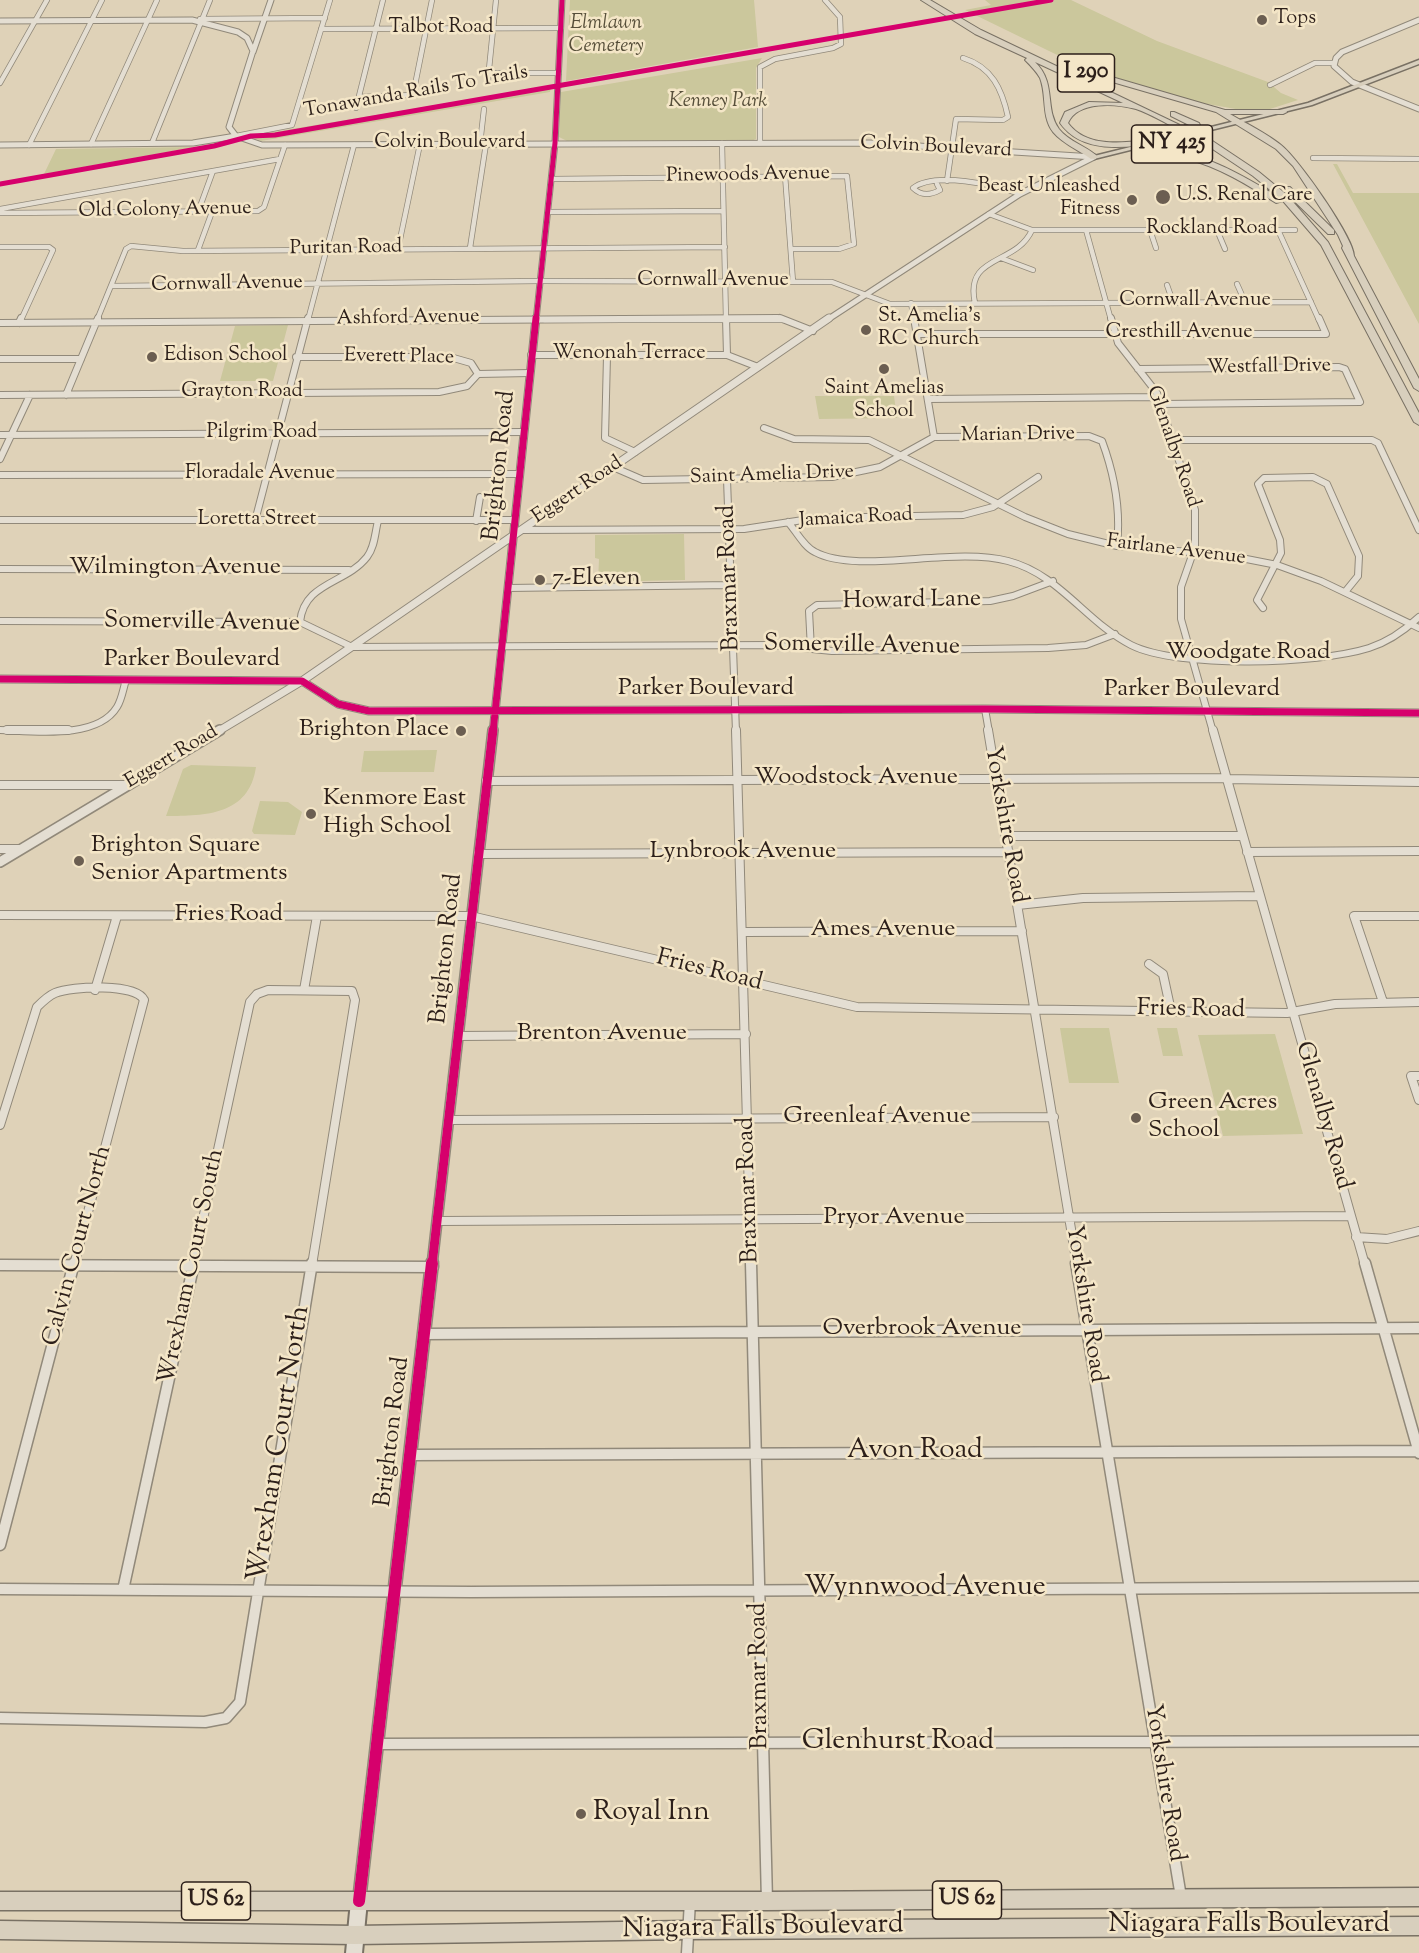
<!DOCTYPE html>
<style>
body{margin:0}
canvas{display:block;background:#dfd2b8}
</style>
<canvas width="1419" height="1953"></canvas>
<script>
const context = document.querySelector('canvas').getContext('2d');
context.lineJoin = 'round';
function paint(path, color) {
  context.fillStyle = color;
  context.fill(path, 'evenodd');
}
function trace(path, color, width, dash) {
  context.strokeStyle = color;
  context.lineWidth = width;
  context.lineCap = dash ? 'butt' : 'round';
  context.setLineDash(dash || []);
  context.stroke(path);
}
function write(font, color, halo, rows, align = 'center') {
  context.font = font + ' "Sorts Mill Goudy",serif';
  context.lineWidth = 5;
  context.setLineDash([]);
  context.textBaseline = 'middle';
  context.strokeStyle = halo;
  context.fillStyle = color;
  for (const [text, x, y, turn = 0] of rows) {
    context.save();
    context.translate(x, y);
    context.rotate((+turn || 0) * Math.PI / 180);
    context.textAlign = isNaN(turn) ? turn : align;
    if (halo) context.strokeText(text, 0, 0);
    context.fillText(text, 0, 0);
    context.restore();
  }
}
paint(new Path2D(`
 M570 0H754L758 47 566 81Z
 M985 0H1071L1157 41 1268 82 1281 93 1298 100 1270 109 1247 111 1202 103 1132 85 1088 70 965 10 991 5Z
 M762 58 756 68V139L751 141H567L559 137 561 92Z
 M551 86 550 92 261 141 249 136Z
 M195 147 44 174 56 149Z
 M1333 164H1337L1353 193H1419V324Z
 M288 325 273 381H220L235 326Z
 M815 396H894L897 418 819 419Z
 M684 534 685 580 598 582 599 559 595 558V535Z
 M437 750 434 772H361L364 751Z
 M191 765 256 767C249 815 206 816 166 816L183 769Z
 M260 801 288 802 302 812 295 835 254 834 252 831Z
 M1060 1028H1109L1119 1083H1069Z
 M1157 1028H1177L1183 1056H1163Z
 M1275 1034 1303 1134 1223 1136 1198 1035Z`), '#cbc79c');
const minorFar3 = new Path2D(`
 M200 19 325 18
 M321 29 561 28
 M488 73H559
 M488 79 496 0
 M0 83 47 0
 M1270 85 1315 63H1334
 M359 97 413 95 432 0
 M356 108 383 0
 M236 136 292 125 330 0
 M152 143 210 0
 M722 143 726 320
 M760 143V67L775 59 833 48 841 44 840 17 825 0
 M91 144 157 0
 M480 144 484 109
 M29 145 102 0
 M1313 158 1419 159
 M785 175 793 282
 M551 179 847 176 854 244 839 249H791
 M947 181 956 119 1003 120 1008 117C1002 89 992 67 963 58
 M937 184 940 190C931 195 921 196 913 188 935 171 995 185 1020 194
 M0 209 280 159
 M198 212 213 171
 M548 212 723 211
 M0 213 258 211 264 207 285 145
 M989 214 1032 230H1295
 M1086 230 1111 320
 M1150 230 1156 248
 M1217 230 1225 249
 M1278 230 1319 320
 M0 247H49L53 250 21 320
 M470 248 486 144
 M398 249 420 144
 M198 250 212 212
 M1001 258 1033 270
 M1237 284 1245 302
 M1167 285 1173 302
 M111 286 540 281 832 282 890 304 1311 302
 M911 303 914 320
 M975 303C964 254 1016 266 1032 230
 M97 320 126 249 131 246 183 251 725 247
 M308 320 354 145
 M544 320H784`);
const minorFar2 = new Path2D(`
 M726 318 727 355 758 367
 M780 318 813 331
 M914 318 934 437
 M1111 318 1118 343 1157 393 1195 510V547L1181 587V619L1213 732
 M0 323 778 318
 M19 323 21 318
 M916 334H1326L1319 318
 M531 355H727
 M607 356 605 438 635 452
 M296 357H450L471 363 478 374
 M0 359H81
 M1138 369 1339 367 1345 369 1360 402 1161 404
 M478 374 530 373
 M0 395 439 392 467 386 478 374
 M66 395 98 318
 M928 399 1158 397
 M764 428 794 439 869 440 1025 517 1068 534 1117 546 1226 555 1277 565 1321 581 1419 628
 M0 435 524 432
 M1173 440H1372L1378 443 1419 530
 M0 459 30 395
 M613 467 643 480 832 477 880 467 934 437 1089 436 1102 441C1115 476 1121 509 1117 546
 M0 475 519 474
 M727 479 736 732
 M0 520H515
 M255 521 308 318
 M476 521 480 497
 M788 522C796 531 804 547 815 552 858 575 953 546 1008 561 1059 574 1086 622 1131 645 1179 669 1318 664 1369 648 1388 642 1405 630 1419 617
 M521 530 744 529 816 518 963 515 993 507 1038 477
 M0 569 349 570
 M508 588 731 585
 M1263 608 1257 600 1281 553 1280 540 1258 484 1264 478 1313 477 1327 484 1359 556 1358 576 1345 592
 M0 621 300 622 352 647 772 645 832 651 1048 648 1086 645 1115 634
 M300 622C304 582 346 584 367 557 375 547 375 532 378 521
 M811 649 809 611 817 605 990 601 1013 596 1053 581
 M985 709 989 732
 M0 730C33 731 97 740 117 707 122 699 123 689 126 680`);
const minorFar1 = new Path2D(`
 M7 730H68
 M736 730 751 1265
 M988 730 1077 1265
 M1213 730 1365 1265
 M1227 779 1419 782
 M486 781 1226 778
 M0 785H127
 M1006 836H1242
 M0 849H21
 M1247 852 1419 851
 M478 854 1009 852
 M1018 905 1083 898 1260 896
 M0 915 471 916 857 1007 1287 1013 1335 1004 1419 1002
 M743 932 1022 931
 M1149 964 1163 974 1171 1011
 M95 990 117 916
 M304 990 317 916
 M1383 1002 1354 916H1419
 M458 1036 746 1034
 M1419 1076H1411L1419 1100
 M449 1120 1054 1117
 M0 1125 37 1007C43 1001 48 996 55 993 72 986 136 983 144 1000L74 1265
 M438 1221 1350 1216
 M1356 1237 1387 1239 1419 1231
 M193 1265 250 1002 257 994 268 990 352 991 355 1000 312 1265`);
const minor = new Path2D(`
 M751 1263 767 1901
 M1076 1263 1181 1897
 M1365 1263 1419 1453
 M0 1265 433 1267
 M425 1334 1419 1328
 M412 1455 1419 1451
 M0 1545 74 1263
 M0 1589 471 1592 1419 1587
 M123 1590 194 1263
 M0 1718 205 1722 226 1718 240 1702 312 1263
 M378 1744 1419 1741
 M687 1953 690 1901`);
const tertiaryFar3 = new Path2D(`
 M1419 20 1342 52 1336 58 1334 66 1352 82 1419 109
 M0 21 192 20 238 32 247 38 253 51 229 127 236 136 262 145 870 143 1094 157
 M253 52 271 0
 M0 145 193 143 236 136
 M536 320 555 143 562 0
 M827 320 1020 194 1094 157`);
const tertiaryFar2 = new Path2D(`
 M0 679 302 681 338 704 369 711 985 709 1419 713
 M217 732 302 681 829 318
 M493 732 536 318`);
const tertiaryFar1 = new Path2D(`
 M0 862 220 730
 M432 1265 493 730`);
const tertiary = new Path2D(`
 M359 1901 432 1263`);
const secondary = new Path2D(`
 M359 1893 364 1896 367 1901 362 1953H346L351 1901 354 1896Z`);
const primary = new Path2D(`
 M1419 60V64L1312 105 1094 159 1090 157 1308 103Z
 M1419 1888V1906L767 1910H0V1892H767Z
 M1419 1917V1935L688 1939 355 1944 0 1939V1921L355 1926 688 1921Z`);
const motorway = new Path2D(`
 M921 0H930L981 30 1186 128 1179 130C1165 123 1151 114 1136 109 1117 104 1078 100 1068 123 1088 150 1128 142 1157 139L1161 141 1157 143C1124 148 1082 154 1060 123L1065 112 1089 102 1123 103 1035 62C1057 83 1044 108 1059 129 1069 142 1087 146 1098 157L1091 159C1079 150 1063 144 1053 132 1041 116 1047 96 1040 78 1036 71 1031 66 1025 60L1027 58 975 34Z
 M1074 66 1225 110H1286L1287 112 1283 114H1230C1247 124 1266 133 1281 145 1298 158 1354 238 1354 256L1419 379V391L1414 388 1342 248 1343 246 1338 235 1293 166 1276 149 1216 112 1071 70 1070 68Z
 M1174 112 1199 123 1200 125 1193 127 1171 116V112Z
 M1205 140H1211L1259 172 1287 195 1328 242 1419 413V425L1414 422 1321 245 1283 201 1276 203C1248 185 1219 167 1187 159 1175 156 1137 155 1132 152 1137 149 1143 149 1150 149 1197 148 1241 174 1280 198L1253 176 1205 144Z
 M1284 187H1290L1334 230V234H1328L1284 191Z`);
trace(minorFar3, '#91897a', 6);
trace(minorFar2, '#91897a', 8);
trace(minorFar1, '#91897a', 10);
trace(minor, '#91897a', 13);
trace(tertiaryFar3, '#91897a', 7);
trace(tertiaryFar2, '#91897a', 9);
trace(tertiaryFar1, '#91897a', 12);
trace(tertiary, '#91897a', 15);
trace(secondary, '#797164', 4);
trace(primary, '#797164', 3);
trace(motorway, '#797164', 2);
trace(minorFar3, '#e4ded2', 4.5);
trace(minorFar2, '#e4ded2', 6);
trace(minorFar1, '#e4ded2', 8);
trace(minor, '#e4ded2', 10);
trace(tertiaryFar3, '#e4ded2', 5);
trace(tertiaryFar2, '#e4ded2', 7);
trace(tertiaryFar1, '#e4ded2', 9);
trace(tertiary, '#e4ded2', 12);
paint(secondary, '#e4ded2');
paint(primary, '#d8cfbd');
paint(motorway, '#d8cfbd');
const motorwayBridge = new Path2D(`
 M1182 128 1208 142`);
trace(motorwayBridge, '#797164', 10, []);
trace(motorwayBridge, '#d8cfbd', 8);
trace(new Path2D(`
 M0 184 214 146 251 136 275 135 1051 0
 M536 320 555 143 562 0`), '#d6006c', 5);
trace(new Path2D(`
 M0 679 302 681 338 704 369 711 985 709 1419 713
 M493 732 536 318`), '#d6006c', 7);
trace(new Path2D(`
 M432 1265 493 730`), '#d6006c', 9);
trace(new Path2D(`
 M359 1901 432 1263`), '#d6006c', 12);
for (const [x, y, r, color] of [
 [1262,20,6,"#6b5e51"],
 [1163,197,8,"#6b5e51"],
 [1132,200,6,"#6b5e51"],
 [866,330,6,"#6b5e51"],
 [152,357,6,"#6b5e51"],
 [884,369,6,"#6b5e51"],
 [540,580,6,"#6b5e51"],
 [461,731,6,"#6b5e51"],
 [311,814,6,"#6b5e51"],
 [79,861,6,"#6b5e51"],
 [1136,1118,6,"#6b5e51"],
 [581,1814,6,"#6b5e51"]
]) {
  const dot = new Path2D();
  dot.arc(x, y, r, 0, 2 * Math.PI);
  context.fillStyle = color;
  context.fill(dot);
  trace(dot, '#f4e6c7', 2);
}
write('20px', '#2c1f1a', '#f4e6c7', [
 ["Tops",1274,20],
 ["Beast Unleashed",1120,188,"right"],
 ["Fitness",1120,211,"right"],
 ["U.S. Renal Care",1176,197],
 ["St. Amelia's",878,318],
 ["RC Church",878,341],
 ["Edison School",164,357],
 ["Saint Amelias",884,390,"center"],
 ["School",884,413,"center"]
], 'left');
write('italic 20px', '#574f3a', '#f4e6c7', [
 ["Elmlawn",606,25],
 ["Cemetery",606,48],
 ["Kenney Park",718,103]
]);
write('20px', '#2c1f1a', '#f4e6c7', [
 ["Talbot Road",441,29],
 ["Tonawanda Rails To Trails",416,93,-10],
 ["Colvin Boulevard",450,144],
 ["Colvin Boulevard",936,148,3],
 ["Pinewoods Avenue",748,176,-1],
 ["Old Colony Avenue",165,211,-1],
 ["Rockland Road",1212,230],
 ["Puritan Road",346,249,-1],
 ["Cornwall Avenue",713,282],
 ["Cornwall Avenue",227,285,-1],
 ["Cornwall Avenue",1195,302],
 ["Ashford Avenue",408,319,-1],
 ["Cresthill Avenue",1179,334],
 ["Wenonah Terrace",629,355],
 ["Everett Place",399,358,1],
 ["Westfall Drive",1269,368,-1],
 ["Grayton Road",242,393],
 ["Pilgrim Road",262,434],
 ["Marian Drive",1018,436,-1],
 ["Glenalby Road",1172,447,71],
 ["Floradale Avenue",260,475],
 ["Saint Amelia Drive",772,476,-2],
 ["Eggert Road",578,491,-34],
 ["Jamaica Road",856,519,-3],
 ["Loretta Street",257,521],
 ["Fairlane Avenue",1176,551,7],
 ["Eggert Road",172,758,-31]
]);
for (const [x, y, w] of [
 [1086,73,57],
 [1172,144,81],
 [967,1900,69],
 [216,1901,69]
]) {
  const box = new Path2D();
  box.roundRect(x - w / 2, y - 19, w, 38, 4.5);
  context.fillStyle = '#f4e6c7';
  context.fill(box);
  trace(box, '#2c1f1a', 1.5);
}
write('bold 22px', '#2c1f1a', null, [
 ["I 290",1086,73],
 ["NY 425",1172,144],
 ["US 62",967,1900],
 ["US 62",216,1901]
]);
write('24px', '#2c1f1a', '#f4e6c7', [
 ["Brighton Road",501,466,-84],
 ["Wilmington Avenue",175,569],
 ["Braxmar Road",731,578,-92],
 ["Howard Lane",912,602,-1],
 ["Somerville Avenue",202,624,1],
 ["Somerville Avenue",862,647,1],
 ["Woodgate Road",1248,654],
 ["Parker Boulevard",192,661],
 ["Parker Boulevard",706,690],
 ["Parker Boulevard",1192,691],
 ["Woodstock Avenue",856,779],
 ["Yorkshire Road",1004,825,80],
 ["Lynbrook Avenue",743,853],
 ["Fries Road",229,916],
 ["Ames Avenue",883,931],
 ["Brighton Road",448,949,-84],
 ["Fries Road",709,972,14],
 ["Fries Road",1191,1011,1],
 ["Brenton Avenue",602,1035],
 ["Glenalby Road",1322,1116,74],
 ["Greenleaf Avenue",877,1118],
 ["Braxmar Road",750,1190,-92],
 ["Pryor Avenue",894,1219],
 ["Calvin Court North",79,1246,-75],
 ["Wrexham Court South",193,1267,-78],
 ["Yorkshire Road",1084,1304,81],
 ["Overbrook Avenue",922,1330],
 ["Brighton Road",394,1432,-83],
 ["Braxmar Road",761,1676,-91],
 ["Yorkshire Road",1163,1783,81]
]);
write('24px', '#2c1f1a', '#f4e6c7', [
 ["7-Eleven",552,580],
 ["Brighton Place",449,731,"right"],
 ["Kenmore East",323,800],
 ["High School",323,828],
 ["Brighton Square",91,847],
 ["Senior Apartments",91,875],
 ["Green Acres",1148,1104],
 ["School",1148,1132]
], 'left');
write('28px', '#2c1f1a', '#f4e6c7', [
 ["Wrexham Court North",281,1444,-81],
 ["Avon Road",915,1452],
 ["Wynnwood Avenue",925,1589],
 ["Glenhurst Road",898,1743],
 ["Niagara Falls Boulevard",1249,1926],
 ["Niagara Falls Boulevard",763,1929,-1]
]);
write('28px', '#2c1f1a', '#f4e6c7', [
 ["Royal Inn",593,1814]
], 'left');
</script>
